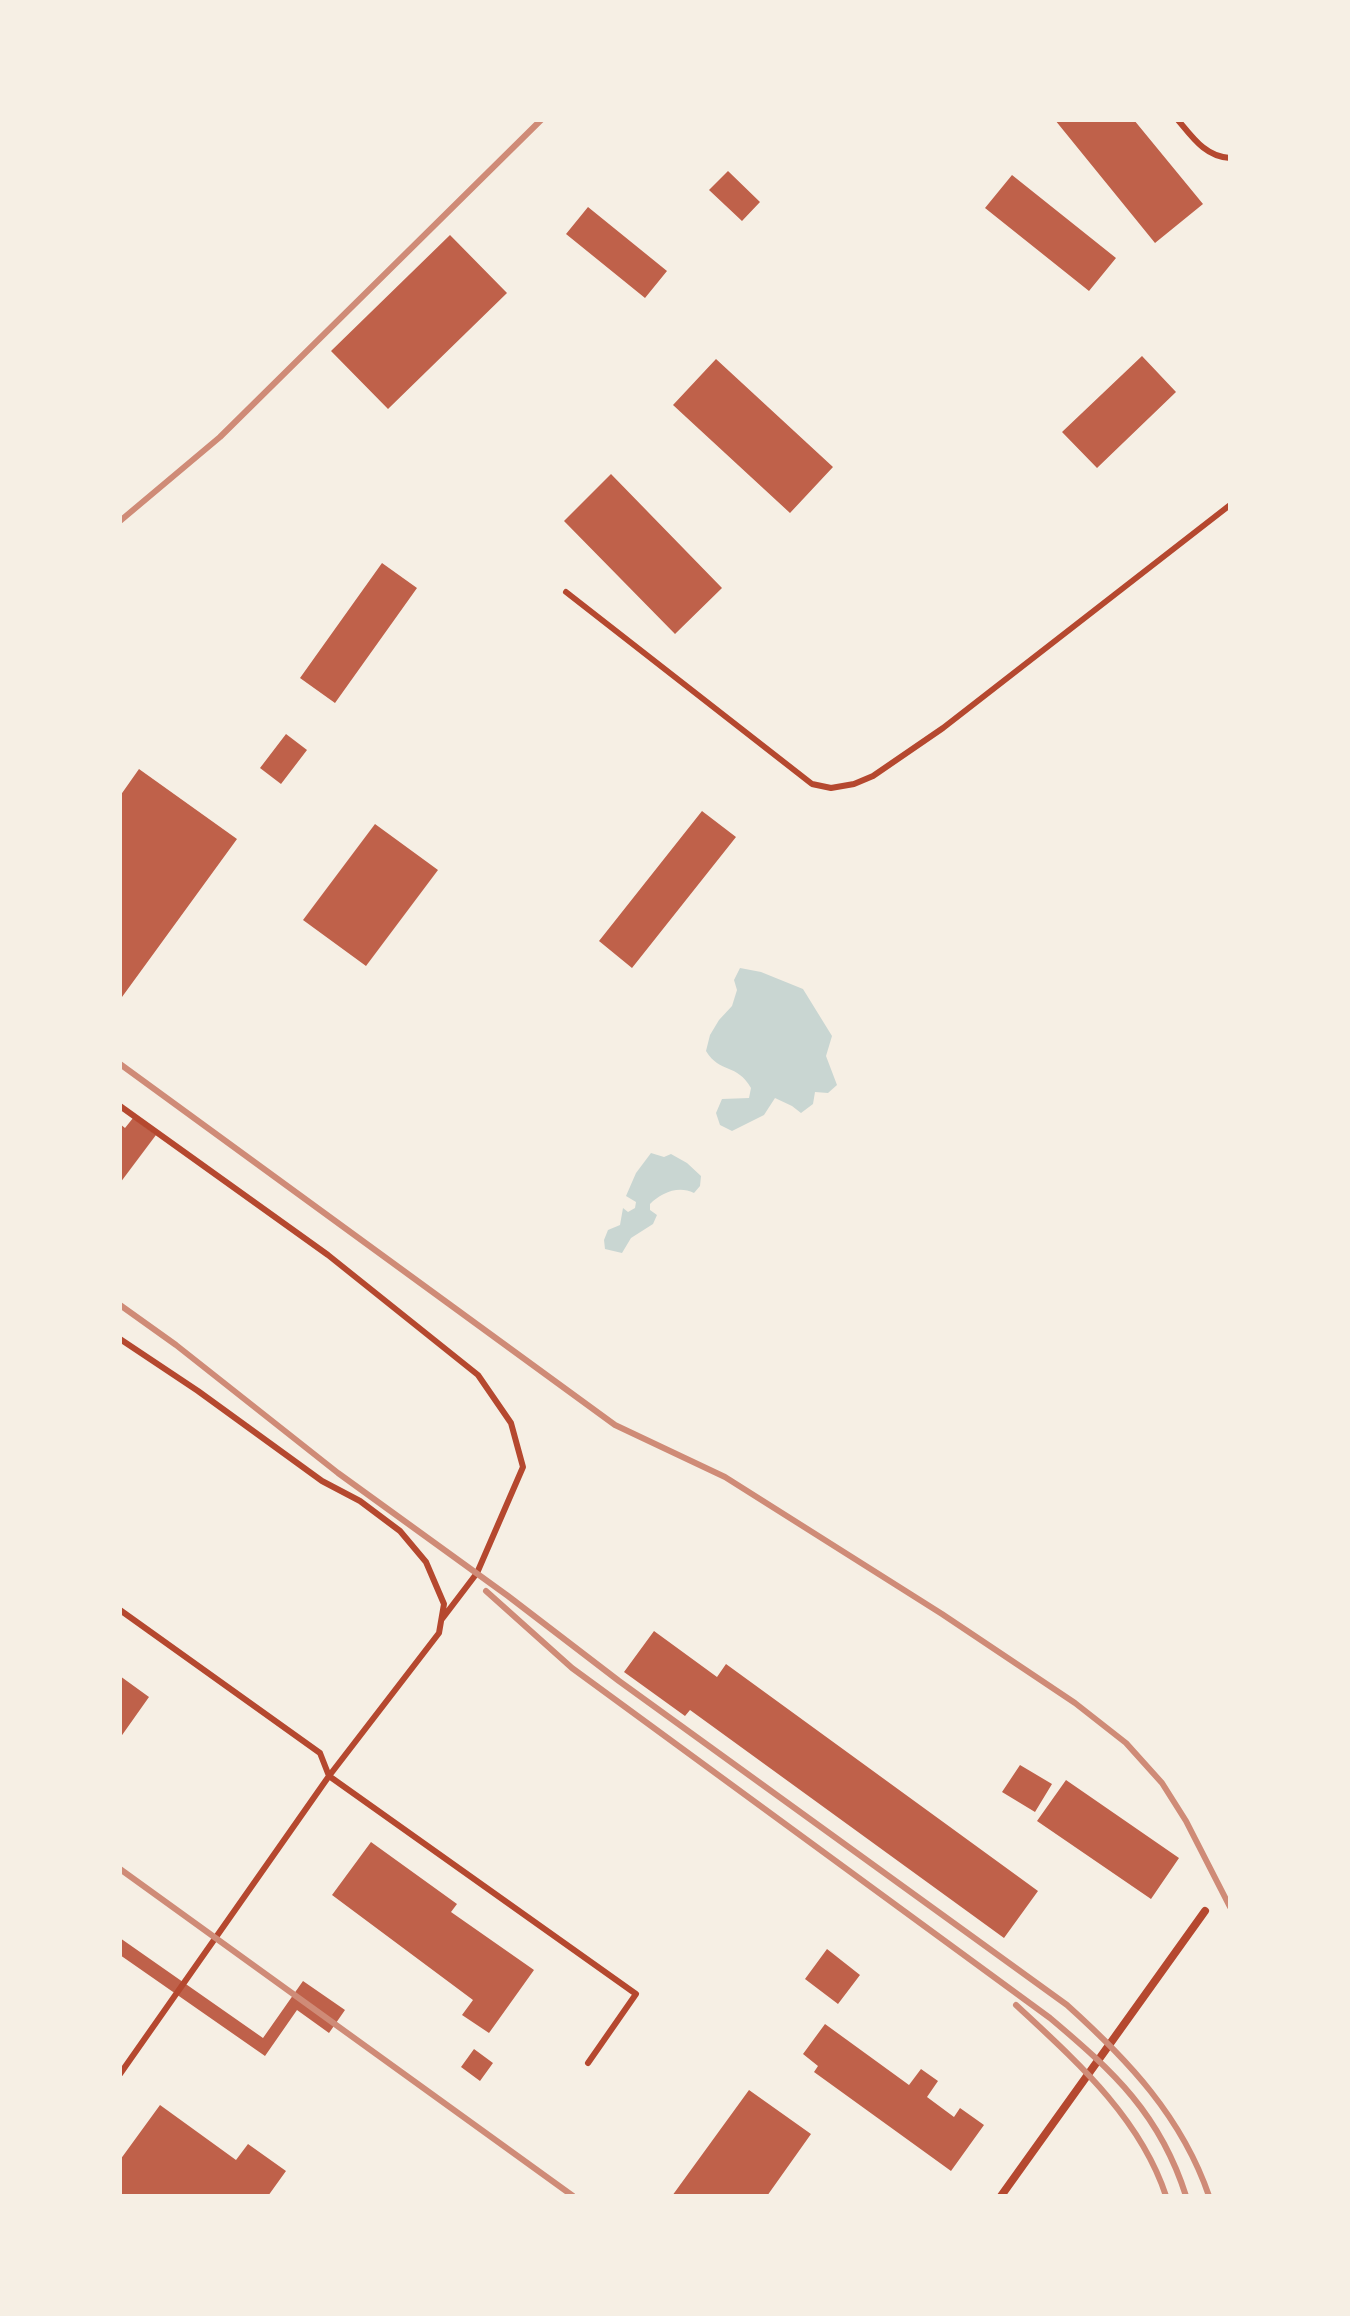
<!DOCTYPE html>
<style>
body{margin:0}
#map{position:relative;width:1350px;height:2316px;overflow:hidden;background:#f6efe4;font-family:"Sofia Sans Condensed",sans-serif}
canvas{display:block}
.frame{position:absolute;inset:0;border:122px solid #f6efe4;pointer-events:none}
</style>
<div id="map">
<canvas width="1350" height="2316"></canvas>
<div class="frame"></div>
</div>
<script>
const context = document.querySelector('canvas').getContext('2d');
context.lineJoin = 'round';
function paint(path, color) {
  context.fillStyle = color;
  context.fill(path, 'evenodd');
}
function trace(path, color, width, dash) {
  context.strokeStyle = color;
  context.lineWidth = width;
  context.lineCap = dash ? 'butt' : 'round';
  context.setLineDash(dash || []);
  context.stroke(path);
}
paint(new Path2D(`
 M740 968 761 972 803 989 832 1036 826 1056 837 1085 828 1093 815 1092 813 1104 801 1113 792 1106 775 1098 764 1115 732 1131 720 1125 716 1113 722 1099 749 1098 751 1088C737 1063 720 1074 706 1051L710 1035 719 1020 732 1006 737 990 734 980Z
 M651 1153 664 1157 671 1154 687 1163 701 1176 700 1186 694 1193C678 1185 661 1193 650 1204V1210L657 1215 653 1224 631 1238 622 1253 605 1249 604 1240 608 1230 620 1225 623 1208 628 1212 635 1208 636 1202 626 1196 636 1173Z`), '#c9d6d2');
paint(new Path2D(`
 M1055 120H1134L1203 204 1155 243Z
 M728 171 760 202 742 221 709 190Z
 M1012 175 1116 258 1089 291 985 208Z
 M588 207 667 271 645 298 566 234Z
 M450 235 507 293 388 409 331 351Z
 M1142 356 1176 392 1097 468 1062 432Z
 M716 359 833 467 790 513 673 405Z
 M611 474 722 588 675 634 564 521Z
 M382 563 417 588 335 703 300 678Z
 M286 734 307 750 281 784 260 768Z
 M139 769 237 839 122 997 120 996V796Z
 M702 811 736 837 632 968 599 941Z
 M375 824 438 870 366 966 303 920Z
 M133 1118 156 1135 120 1183V1124L125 1128Z
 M654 1631 717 1677 726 1664 1038 1891 1004 1938 690 1710 685 1716 624 1672Z
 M120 1676 149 1697 120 1738Z
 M1020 1765 1052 1784 1035 1812 1002 1792Z
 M1066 1780 1179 1858 1151 1899 1037 1821Z
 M371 1842 457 1904 451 1912 534 1970 489 2033 462 2015 473 2000 332 1895Z
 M120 1938 263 2038 303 1981 345 2010 329 2033 297 2010 265 2056 120 1955Z
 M827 1949 860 1975 838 2004 805 1979Z
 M825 2024 909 2085 921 2069 938 2081 927 2097 954 2117 960 2108 984 2125 951 2171 814 2072 818 2066 803 2054Z
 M474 2049 493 2063 480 2081 461 2067Z
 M749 2090 811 2134 767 2196H672Z
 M160 2105 236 2160 248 2144 286 2171 268 2196H120V2160Z`), '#bf614a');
trace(new Path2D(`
 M1178 120C1193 138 1206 157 1230 158
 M566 592 812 784 831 788 854 784 873 776 943 728 1230 505
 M120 1106 328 1255 478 1375 511 1423 523 1467 477 1573 442 1619
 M120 1339 198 1391 322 1481 360 1501 400 1531 426 1562 444 1604 439 1633 329 1776 320 1753 120 1610
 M120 2074 329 1776 636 1994 588 2063`), '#b5482f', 6);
trace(new Path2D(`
 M1001 2196 1205 1911`), '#b5482f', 8);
trace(new Path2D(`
 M120 521 220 437 541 120
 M120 1064 615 1425 725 1477 942 1614 1075 1703 1126 1743 1162 1783 1186 1821 1230 1907
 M120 1305 176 1345 338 1473 508 1596 619 1681 1067 2005C1128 2060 1182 2117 1209 2196
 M486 1591 572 1668 1050 2018C1114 2072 1160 2114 1186 2196
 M120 1869 573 2196
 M1016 2005C1075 2060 1140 2117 1166 2196`), '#cf8b77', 6);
</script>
